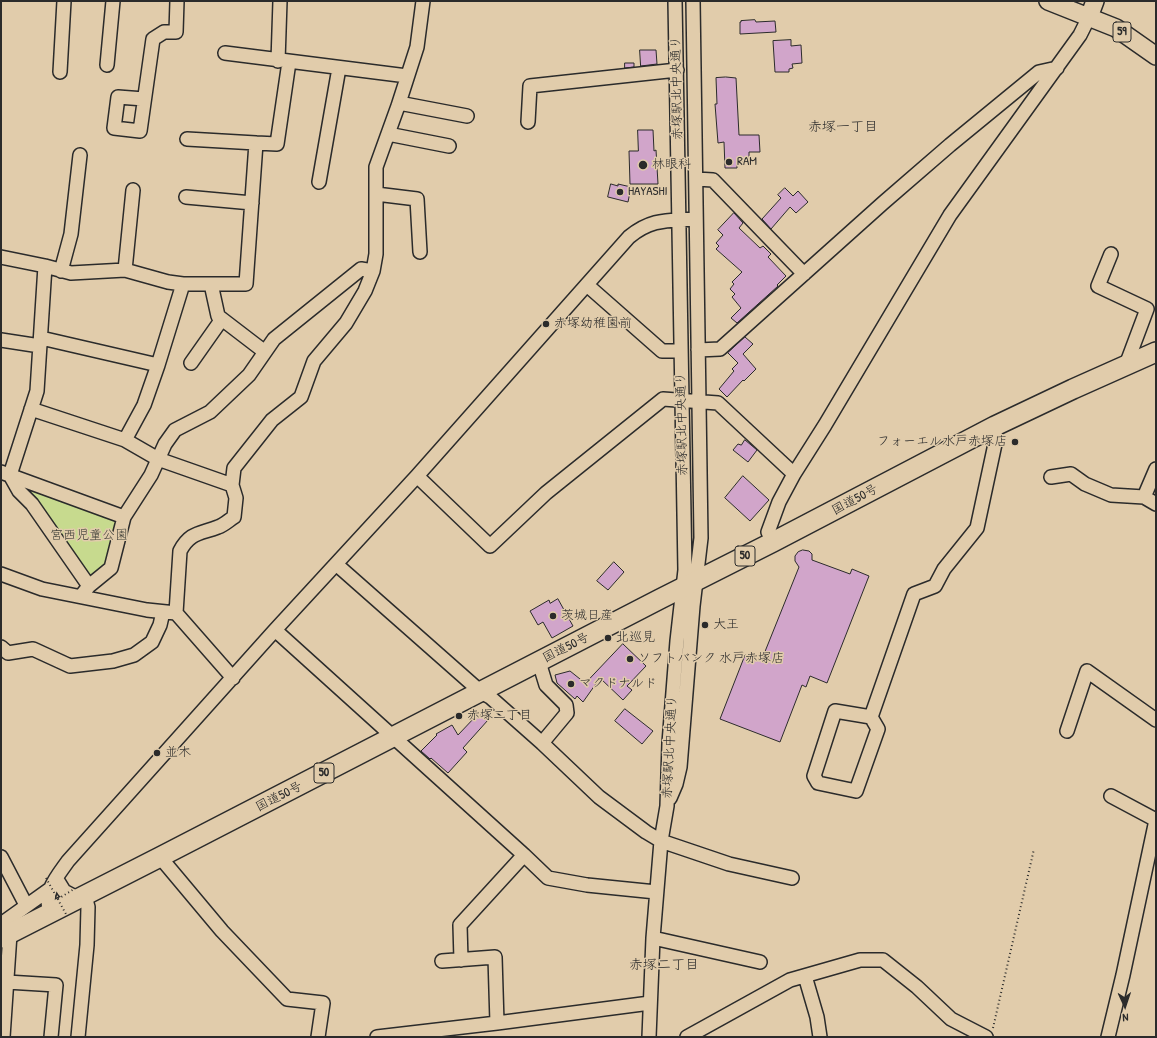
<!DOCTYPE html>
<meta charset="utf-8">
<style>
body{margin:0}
#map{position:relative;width:1157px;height:1038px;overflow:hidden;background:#e1ccab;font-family:"Patrick Hand",sans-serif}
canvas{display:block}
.frame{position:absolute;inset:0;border:2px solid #2b2b2b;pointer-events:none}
.north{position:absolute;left:1105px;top:986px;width:40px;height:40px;-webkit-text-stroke:3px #e1ccab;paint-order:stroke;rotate:177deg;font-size:11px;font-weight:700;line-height:16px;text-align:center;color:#2b2b2b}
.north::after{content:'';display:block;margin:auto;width:14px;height:18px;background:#2b2b2b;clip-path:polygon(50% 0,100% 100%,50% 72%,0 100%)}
</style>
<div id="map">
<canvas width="1157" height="1038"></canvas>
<div class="frame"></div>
<div class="north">N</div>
</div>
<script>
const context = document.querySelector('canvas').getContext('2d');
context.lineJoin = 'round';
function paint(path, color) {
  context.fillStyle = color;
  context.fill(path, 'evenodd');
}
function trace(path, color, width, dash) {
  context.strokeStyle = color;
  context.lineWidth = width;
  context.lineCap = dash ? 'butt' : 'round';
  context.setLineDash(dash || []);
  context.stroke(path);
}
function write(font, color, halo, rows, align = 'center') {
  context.font = font + ' "Patrick Hand","Klee One",sans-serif';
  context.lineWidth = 3;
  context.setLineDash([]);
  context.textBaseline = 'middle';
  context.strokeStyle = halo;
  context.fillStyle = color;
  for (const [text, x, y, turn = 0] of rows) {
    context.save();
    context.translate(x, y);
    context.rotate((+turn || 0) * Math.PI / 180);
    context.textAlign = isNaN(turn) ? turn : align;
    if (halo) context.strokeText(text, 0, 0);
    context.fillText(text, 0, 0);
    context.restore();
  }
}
paint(new Path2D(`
 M32 487 119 521 106 565 88 576 27 495Z`), '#c7da8e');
const building = new Path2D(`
 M755 20 756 22 775 21 776 32 740 34V22H741V21Z
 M791 40V46L801 45 802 63 792 64 793 68 789 69V72H775L773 41Z
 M640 50H656L657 64 641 66Z
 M625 63H634V67L625 68Z
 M726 77 736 78 739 135H759L760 152H749V161H737V168H725L724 142 718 143 715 104H717L716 78Z
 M638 130H653L654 151 656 150 658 184H630L629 151H638Z
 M611 184 618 186V184L631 187 628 202 608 197Z
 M785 188 793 196 798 191 808 202 796 213 790 207 771 229 762 219 781 198 778 195Z
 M734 213 743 223 739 228 760 248 763 246 771 254 768 257 786 276 777 285 778 286 737 323 731 318 741 308 732 297 735 294 730 289 734 284 732 282 742 272 716 249 719 246 716 243 723 235 718 230Z
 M745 337 753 344 743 354 756 369 744 381 743 380 727 397 719 389 734 371 732 369 738 363 728 353Z
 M745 440 757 450 748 462 733 450 738 444 741 445Z
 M743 476 769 500 750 521 725 498Z
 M803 550 809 551 812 554V560L850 574 852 569 869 576 827 683 810 676 806 687 802 685 780 742 720 719 745 655 758 660 759 658 762 659 799 567 795 561V556L798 552Z
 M614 562 624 572 608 590 597 581Z
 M558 599 573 626 552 638 543 622 538 625 530 611 549 600 550 603Z
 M623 644 646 666 627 686 632 690 623 700 600 678 583 702 577 696 575 699 557 683 555 675 570 671 585 683Z
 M625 709 653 731 642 744 615 721Z
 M482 714 488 720 463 748 467 752 448 773 431 758 430 759 421 751 437 735 436 734 452 725 458 735 476 716 478 718Z`);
paint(building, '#d1a5ca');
trace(building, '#2b2b2b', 1);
const minor = new Path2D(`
 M225 53 407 76
 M278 61 280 1
 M107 65 113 1
 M60 72 64 1
 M144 99 118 97 114 128 140 131 153 39 164 32H176L177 1
 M399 103 467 116
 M528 122 530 86 677 70
 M388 134 449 146
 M187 139 256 143
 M696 179 713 180 804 274
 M319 182 339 68
 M376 194 417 199 420 252
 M186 197 252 203
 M1111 254 1098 286 1147 309 1126 365
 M1 257 45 266 71 273 125 270 168 282 183 284H246L256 143 277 144 289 62
 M45 266 37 391 10 475 19 491 32 504 89 586
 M125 270 133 190
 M61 271 71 234 80 155
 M211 284 218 316 265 352
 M587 285 662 351H681
 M41 338 158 365
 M1 340 40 346
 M698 350 720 349 883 203 950 145 1039 72 1057 68
 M191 363 222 319
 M31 409 125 440 158 459 232 485
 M125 440 144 405 158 365 183 284
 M1 472 124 517
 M417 476 490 546 546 493 663 399 718 403 794 474
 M1051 477 1071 474 1085 484 1111 495 1144 497 1156 504
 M1144 497 1156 469
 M773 542 768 532 779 502 794 474 825 425 950 215 1080 35 1089 17
 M336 564 481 692 490 697 542 743 599 797 646 832 661 841 729 864 792 878
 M1 574 42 589 147 610 176 613 233 678
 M81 596 89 586 111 568 124 517 151 475 165 444 175 430 210 412 249 375 274 339 361 269 373 271
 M176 613 180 551C190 532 200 534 218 527 224 525 229 520 234 517L236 498 232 485 234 468 272 420 301 397 314 361 346 323 365 291 373 271 376 254V167L398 106 417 47 423 1
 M275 630 524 855 548 878 587 885 656 892
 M1 647 8 653 33 649 70 666 113 661 134 655 152 642 160 625 163 612
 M539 662 546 685 566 705 567 713 542 743
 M871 717 835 711 814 776 818 783 856 791 878 729 871 717 914 594 935 586 944 569 977 528 995 444V426
 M1067 731 1087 671 1156 720
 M1111 796 1156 820
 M670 798 676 784 680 767 693 606 701 538 693 1
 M1 857 26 905
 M160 857 222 931 287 999 323 1003 318 1037
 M56 878 64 891 79 899
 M50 913C43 892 56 878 68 861L275 630 417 476 629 237C652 218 668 221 696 219
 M1 924 50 889
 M653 938 760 962
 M461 960 460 925 524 855
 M442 961 495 957 497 1023
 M805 976 817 1017 820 1037
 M7 982 56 985 51 1037
 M3 1037 10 934
 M78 1037 87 945 88 907 85 896
 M377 1037 497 1023 650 1003
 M649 1037 653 938 661 841 667 806 669 743 677 641 685 570 675 1
 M687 1037 790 980 860 960H883L917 987 951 1019 986 1037
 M1108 1037 1123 975 1156 820`);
const major = new Path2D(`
 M1048 1 1116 28 1156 56
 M1089 17 1095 1`);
const highway = new Path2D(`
 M1 938 160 857 660 599 773 542 995 426 1073 389 1156 352`);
trace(minor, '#2b2b2b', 16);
trace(major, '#2b2b2b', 20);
trace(highway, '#2b2b2b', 22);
trace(new Path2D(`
 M993 1028 1034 849`), '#2b2b2b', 2, [1, 3]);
trace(minor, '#e1ccab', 13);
trace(major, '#e1ccab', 17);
trace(highway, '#e1ccab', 19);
trace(new Path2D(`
 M46 878 67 916
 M58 899 74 889`), '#2b2b2b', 2, [1, 3]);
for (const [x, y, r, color] of [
 [729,162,4,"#2b2b2b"],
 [643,165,5,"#2b2b2b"],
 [620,192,4,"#2b2b2b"],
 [546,324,4,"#2b2b2b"],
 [1015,442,4,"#2b2b2b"],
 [553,616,4,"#2b2b2b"],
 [705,625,4,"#2b2b2b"],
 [608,638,4,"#2b2b2b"],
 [630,659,4,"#2b2b2b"],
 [571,684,4,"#2b2b2b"],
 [459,716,4,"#2b2b2b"],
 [157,753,4,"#2b2b2b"]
]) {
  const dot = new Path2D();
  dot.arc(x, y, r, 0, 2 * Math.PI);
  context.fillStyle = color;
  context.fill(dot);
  trace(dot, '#e1ccab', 1.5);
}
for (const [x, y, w] of [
 [1122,32,18],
 [745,556,20],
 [324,773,20]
]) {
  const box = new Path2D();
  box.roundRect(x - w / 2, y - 10, w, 20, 3);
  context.fillStyle = '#e1ccab';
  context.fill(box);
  trace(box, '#2b2b2b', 1);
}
write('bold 12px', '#2b2b2b', null, [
 ["59",1122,32],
 ["50",745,556],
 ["50",324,773]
]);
write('13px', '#2b2b2b', '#e1ccab', [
 ["赤塚駅北中央通り",677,88,-91],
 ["赤塚駅北中央通り",682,424,-91],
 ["国道50号",855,500,-28],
 ["国道50号",566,648,-27],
 ["赤塚駅北中央通り",670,747,-87],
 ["国道50号",279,797,-27]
]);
write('13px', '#2b2b2b', '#e1ccab', [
 ["RAM",737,162],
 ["林眼科",652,165],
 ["HAYASHI",628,192],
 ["赤塚幼稚園前",554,324],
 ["フォーエル水戸赤塚店",1007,442,"right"],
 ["茨城日産",561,616],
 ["大王",713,625],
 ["北巡見",616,638],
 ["ソフトバンク 水戸赤塚店",638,659],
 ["マクドナルド",579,684],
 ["赤塚二丁目",467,716],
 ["並木",165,753]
], 'left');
write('13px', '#3b3c35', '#e1ccab', [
 ["宮西児童公園",89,536]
]);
write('14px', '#2b2b2b', '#e1ccab', [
 ["赤塚一丁目",843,127],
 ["赤塚二丁目",664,965]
]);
</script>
